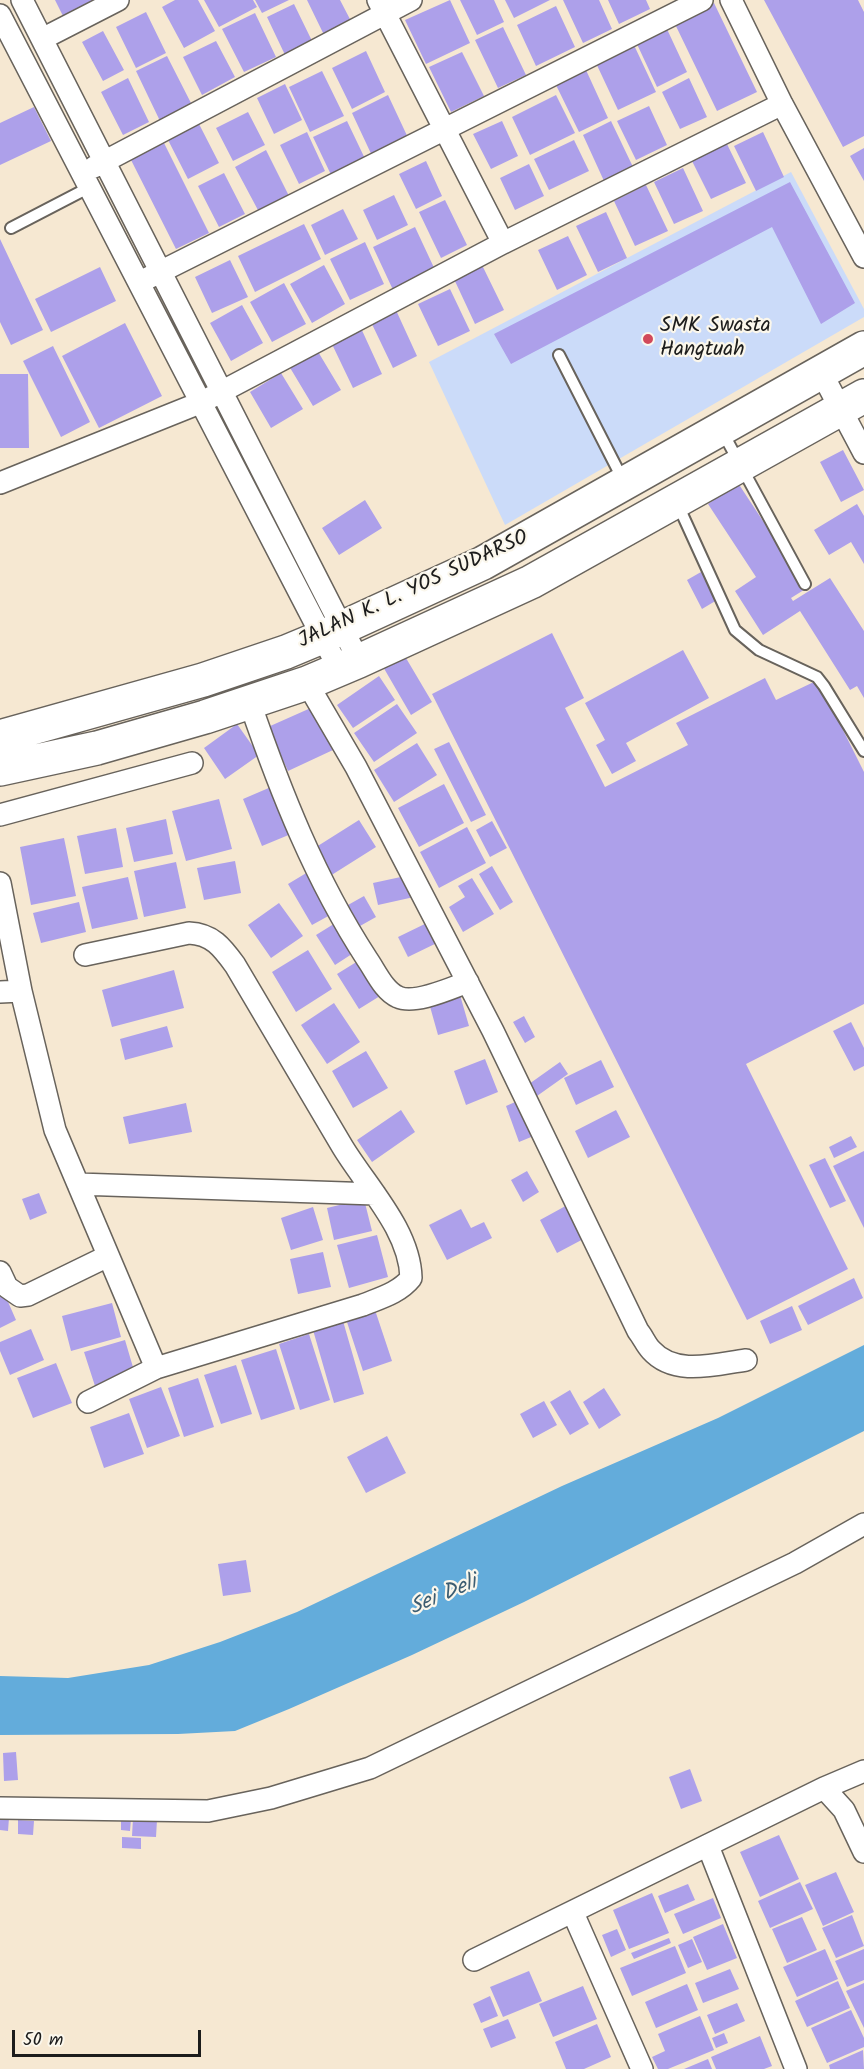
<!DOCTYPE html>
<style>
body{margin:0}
#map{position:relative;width:864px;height:2069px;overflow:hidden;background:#f6e8d2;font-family:Kalam,sans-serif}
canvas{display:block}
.scale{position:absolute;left:12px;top:2030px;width:189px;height:27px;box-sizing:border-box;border:3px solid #1c1c1c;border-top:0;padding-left:8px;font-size:18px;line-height:21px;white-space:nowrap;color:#1c1c1c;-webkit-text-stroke:4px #fbf7ec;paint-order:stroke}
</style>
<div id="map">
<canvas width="864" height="2069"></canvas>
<div class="scale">50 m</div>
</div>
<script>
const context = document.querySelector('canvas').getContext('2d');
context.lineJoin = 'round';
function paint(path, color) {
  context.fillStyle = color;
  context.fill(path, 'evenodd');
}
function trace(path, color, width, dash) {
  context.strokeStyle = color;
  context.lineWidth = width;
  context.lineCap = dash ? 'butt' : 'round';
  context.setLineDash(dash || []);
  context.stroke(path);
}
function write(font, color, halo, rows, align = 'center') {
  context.font = font + ' Kalam,sans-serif';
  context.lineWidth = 4.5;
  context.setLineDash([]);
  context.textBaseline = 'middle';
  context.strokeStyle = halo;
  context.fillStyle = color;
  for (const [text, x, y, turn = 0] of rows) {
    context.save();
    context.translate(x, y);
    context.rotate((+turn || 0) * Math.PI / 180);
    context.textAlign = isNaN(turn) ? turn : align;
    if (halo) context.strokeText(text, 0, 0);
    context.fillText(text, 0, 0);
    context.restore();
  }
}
paint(new Path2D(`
 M791 172 864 309V317L505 525 429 362Z`), '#cbdbf9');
paint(new Path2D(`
 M864 1345V1431L524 1602 412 1655 289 1709 235 1731 178 1734 0 1735V1676L68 1678 149 1665 220 1642 297 1612 562 1486 718 1418Z`), '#63acdb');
paint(new Path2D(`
 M55 0H107L65 20Z
 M175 0H198L215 31 184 48 162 7Z
 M204 0H253L257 7 219 27Z
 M255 0H289L262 13Z
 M307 0H340L352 23 325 37Z
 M450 0 470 43 426 64 405 20Z
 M460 0H494L504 22 477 35Z
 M505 0H550L514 18Z
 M563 0H599L612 29 583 43Z
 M608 0H646L650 9 619 24Z
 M764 0H858L864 12V136L843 147Z
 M714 3 757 92 717 111 674 22Z
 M294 4 313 43 286 57 267 17Z
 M556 6 575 47 536 66 517 25Z
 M146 12 166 53 136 68 116 27Z
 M255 13 276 57 244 72 222 29Z
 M503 27 526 75 498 88 475 40Z
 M666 27 687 72 657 87 636 42Z
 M103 31 124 70 103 81 82 42Z
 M216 41 235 77 202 95 183 57Z
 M633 43 656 92 618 110 595 61Z
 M366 51 385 92 352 109 332 68Z
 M462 52 484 96 451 112 429 67Z
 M167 56 192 105 160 121 136 71Z
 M586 70 608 118 579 132 556 85Z
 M322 71 344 116 310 132 289 87Z
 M128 78 149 122 123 135 101 92Z
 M689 78 707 117 680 129 662 92Z
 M285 84 302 120 274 134 257 98Z
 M388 95 410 142 374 160 352 113Z
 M556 95 575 133 530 155 512 117Z
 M649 106 667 145 636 160 617 121Z
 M34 107 51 141 0 165V123Z
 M248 112 265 145 233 161 216 128Z
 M347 121 368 165 334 181 313 137Z
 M502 121 518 156 491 169 473 134Z
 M611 121 633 167 604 181 583 135Z
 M199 124 219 163 188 179 168 140Z
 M307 132 325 171 299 184 280 145Z
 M763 132 784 177 756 191 734 146Z
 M162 139 209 233 176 249 129 156Z
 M574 140 589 171 549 190 534 159Z
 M726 142 746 183 711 199 691 159Z
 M864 148V181L850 156Z
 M266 150 289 196 259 212 235 167Z
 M426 161 442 196 416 209 399 174Z
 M529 164 544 196 515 210 500 178Z
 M683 168 703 211 674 224 654 182Z
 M224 173 245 214 219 227 198 186Z
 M790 182 855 303 821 324 772 227 511 364 494 334Z
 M646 185 668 231 635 246 614 201Z
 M394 195 408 225 377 240 363 210Z
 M445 200 467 245 441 258 419 212Z
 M343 209 358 239 325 255 311 225Z
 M606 212 627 258 598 272 576 226Z
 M304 224 321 259 255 292 238 256Z
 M415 227 436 272 394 292 373 247Z
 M568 236 587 275 557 290 538 250Z
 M0 239 43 330 11 345 0 322Z
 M365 242 384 284 350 300 330 259Z
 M230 260 248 297 212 313 195 277Z
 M324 265 345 304 312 323 290 284Z
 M482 265 504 310 475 324 454 279Z
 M100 267 116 301 51 332 35 299Z
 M284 283 306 324 272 342 250 302Z
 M450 289 470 331 438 346 418 304Z
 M242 305 263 343 231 361 210 323Z
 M395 308 417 356 393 368 370 320Z
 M125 323 162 396 99 428 62 356Z
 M360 326 382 374 353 388 330 340Z
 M53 346 90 422 61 437 23 361Z
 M317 350 341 390 313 406 289 366Z
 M281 373 303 409 271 428 250 392Z
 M0 374H28L29 448H0Z
 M843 450 864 490 841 502 820 462Z
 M738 483 807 588 791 598 793 601 830 578 864 631V698L857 686 850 690 800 611 763 635 735 591 756 577 708 504Z
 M365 500 382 528 339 555 322 528Z
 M857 504 864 516V564L851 542 829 555 814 530Z
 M701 572 717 600 702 609 687 580Z
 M552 633 584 698 565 708 605 787 688 745 676 723 765 678 776 700 818 680 864 772V1004L746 1064 848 1269 747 1320 432 694Z
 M683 650 709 698 626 743 636 761 612 774 596 745 605 740 585 703Z
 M403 653 432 702 411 715 382 665Z
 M379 676 395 700 353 728 337 705Z
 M397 704 417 733 374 762 354 733Z
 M313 707 333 750 288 771 268 727Z
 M237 724 259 755 225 779 204 748Z
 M449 742 486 815 471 822 434 749Z
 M417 743 437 775 394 802 374 770Z
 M444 784 464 823 419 847 398 808Z
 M271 787 291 834 262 846 243 799Z
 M219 799 232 849 186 861 172 811Z
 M166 819 173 854 134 862 126 828Z
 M359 820 376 847 330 876 313 849Z
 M492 821 507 848 490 857 476 830Z
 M467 827 486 863 439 888 420 852Z
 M116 828 123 867 85 874 77 836Z
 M64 838 76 896 31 905 20 847Z
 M235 861 241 893 204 900 197 868Z
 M176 862 186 908 144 917 134 871Z
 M492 866 513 902 500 910 479 874Z
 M308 872 332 914 312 925 288 884Z
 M410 875 414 897 378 905 373 883Z
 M128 877 138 919 92 929 82 887Z
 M472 878 494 914 463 932 449 907 465 897 458 886Z
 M364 896 376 917 360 926 348 905Z
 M79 902 86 932 41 943 33 913Z
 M279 903 303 936 271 958 248 925Z
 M433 920 443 940 408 957 398 937Z
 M337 922 355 952 335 965 316 935Z
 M308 950 332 989 296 1012 272 972Z
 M358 961 380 996 359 1009 337 974Z
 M174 970 184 1008 112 1027 102 990Z
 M460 995 469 1026 438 1035 429 1003Z
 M334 1003 360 1042 327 1064 301 1025Z
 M524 1016 535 1037 525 1043 513 1022Z
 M851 1022 864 1048V1066L854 1071 833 1031Z
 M167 1026 173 1047 125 1060 120 1039Z
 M366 1051 388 1088 353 1108 332 1071Z
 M485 1059 498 1092 466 1105 454 1071Z
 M601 1060 614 1087 576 1105 564 1078Z
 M560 1062 568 1074 537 1096 529 1084Z
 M522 1099 536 1135 519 1142 506 1106Z
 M186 1103 192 1132 129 1144 123 1117Z
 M401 1110 415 1132 372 1162 357 1140Z
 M616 1110 630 1137 588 1158 575 1131Z
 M851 1136 857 1147 834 1158 829 1147Z
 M864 1151V1228L833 1166Z
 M825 1158 846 1201 830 1208 809 1165Z
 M527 1171 539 1192 523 1202 511 1180Z
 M39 1193 47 1213 30 1220 22 1199Z
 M364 1199 372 1231 334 1240 327 1208Z
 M571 1203 589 1236 557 1253 540 1220Z
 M313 1207 323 1240 291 1250 281 1218Z
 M461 1209 471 1228 484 1222 492 1238 447 1260 429 1225Z
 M377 1235 388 1277 349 1288 337 1245Z
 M323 1252 331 1287 298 1294 290 1259Z
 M854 1278 863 1298 808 1325 798 1306Z
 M5 1295 16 1320 0 1328V1297Z
 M112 1303 121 1337 71 1351 62 1316Z
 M792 1306 802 1330 770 1344 760 1321Z
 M375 1310 392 1361 363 1371 346 1319Z
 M343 1321 364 1394 334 1403 313 1330Z
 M31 1329 44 1360 10 1375 0 1351V1342Z
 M309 1334 330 1400 300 1410 279 1344Z
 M125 1340 135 1374 95 1386 84 1352Z
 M276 1349 295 1409 261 1420 241 1360Z
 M56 1363 72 1403 33 1418 17 1378Z
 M236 1365 252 1414 221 1424 204 1375Z
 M198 1378 214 1427 184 1437 168 1388Z
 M161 1387 180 1436 147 1448 129 1399Z
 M604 1388 621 1415 599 1429 583 1402Z
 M570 1390 589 1424 570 1435 550 1402Z
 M544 1401 557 1425 533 1438 520 1414Z
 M129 1413 144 1454 104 1468 90 1427Z
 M387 1436 406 1473 366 1493 347 1457Z
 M246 1560 251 1592 223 1596 218 1564Z
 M16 1752 18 1780 4 1781 3 1753Z
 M690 1769 702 1801 681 1809 669 1777Z
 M0 1817 9 1818 8 1831 0 1830Z
 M121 1818 131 1819 130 1831 121 1830Z
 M133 1818 157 1820 156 1837 132 1836Z
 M18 1820 34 1821 33 1835 18 1834Z
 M779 1835 799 1879 760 1897 740 1852Z
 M122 1837 141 1838V1849L122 1848Z
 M836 1872 854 1912 823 1926 805 1885Z
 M800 1882 813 1909 770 1928 758 1901Z
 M688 1884 695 1900 665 1913 658 1896Z
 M652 1893 669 1933 629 1949 613 1910Z
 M713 1898 721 1918 683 1934 674 1914Z
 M852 1915 864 1946 836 1958 822 1928Z
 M802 1917 817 1950 787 1963 772 1929Z
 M723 1924 737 1958 707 1970 693 1937Z
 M617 1929 626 1950 611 1957 602 1935Z
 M669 1938 671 1943 634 1959 631 1953Z
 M692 1939 702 1962 688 1968 678 1945Z
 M675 1946 686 1973 632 1996 620 1968Z
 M825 1949 838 1979 797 1997 783 1967Z
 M864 1949V1980L847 1987 835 1961Z
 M730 1969 739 1989 703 2003 695 1983Z
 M529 1971 542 2001 503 2017 490 1987Z
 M838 1981 850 2008 807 2027 795 2001Z
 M864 1983V2028L846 1991Z
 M687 1984 698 2010 656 2028 645 2002Z
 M583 1986 597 2019 553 2037 539 2004Z
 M490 1996 498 2016 481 2023 473 2004Z
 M737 2003 745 2021 715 2034 707 2015Z
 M851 2010 864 2038V2047L827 2063 811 2028Z
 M700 2016 714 2050 668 2069H658L652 2057 665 2051 658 2034Z
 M508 2019 516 2038 491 2048 483 2029Z
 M597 2024 611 2057 584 2069H566L555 2042Z
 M724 2033 728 2043 716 2048 712 2038Z
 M760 2036 772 2066 764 2069H716L711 2057Z
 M863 2050 864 2069H830L829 2065Z
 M708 2059 712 2069H684Z`), '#ada0ea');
const service = new Path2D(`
 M11 228 90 187
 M559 355 623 480
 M722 431 805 584
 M678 505 735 630 759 650 817 677 824 686 864 751`);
const minor = new Path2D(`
 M22 0 359 661
 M378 0 503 243
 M731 0 782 104 864 257
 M0 15 339 669
 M42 39 118 0
 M94 167 411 0
 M148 278 702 0
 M821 372 864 453
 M0 483 202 402 503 243 782 104
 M307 683 356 767 493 1031 638 1331C643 1337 646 1345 651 1350 675 1377 716 1364 746 1360
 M250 703C281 793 315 879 367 959 376 972 384 991 398 997 415 1005 451 988 468 982
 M0 815 192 763
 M0 883 21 991 55 1130 156 1368
 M85 955 189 933C212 934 222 947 235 965 271 1025 306 1086 342 1146 366 1186 410 1230 411 1278 399 1293 380 1298 363 1305L156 1368 88 1402
 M0 992 21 991
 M78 1184 375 1194
 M0 1272 7 1287 20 1296 28 1295 108 1256
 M824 1788 844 1810 864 1852
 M0 1808 208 1811 271 1798 370 1768 795 1563 864 1524
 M708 1846 796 2069
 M573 1913 642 2069
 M474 1960 824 1788 864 1771`);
const trunk = new Path2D(`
 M0 737 203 680 286 652 322 637 483 563 864 348
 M0 769 97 748 205 717 307 683 359 661 531 582 864 396`);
trace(service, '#68635c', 14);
trace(minor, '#68635c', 24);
trace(trunk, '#68635c', 36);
trace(service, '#fff', 10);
trace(minor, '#fff', 21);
trace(trunk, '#fff', 33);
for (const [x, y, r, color] of [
 [648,339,6,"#d1495b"]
]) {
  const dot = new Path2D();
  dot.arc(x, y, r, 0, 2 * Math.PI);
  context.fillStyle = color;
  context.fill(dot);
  trace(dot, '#fbf7ec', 2);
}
write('21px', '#1c1c1c', '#fbf7ec', [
 ["SMK Swasta",660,327],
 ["Hangtuah",660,351]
], 'left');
write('21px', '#1c1c1c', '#fbf7ec', [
 ["JALAN K. L. YOS SUDARSO",414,591,-25]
]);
write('italic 22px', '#3c5d72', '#fbf7ec', [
 ["Sei Deli",444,1597,-23]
]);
</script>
